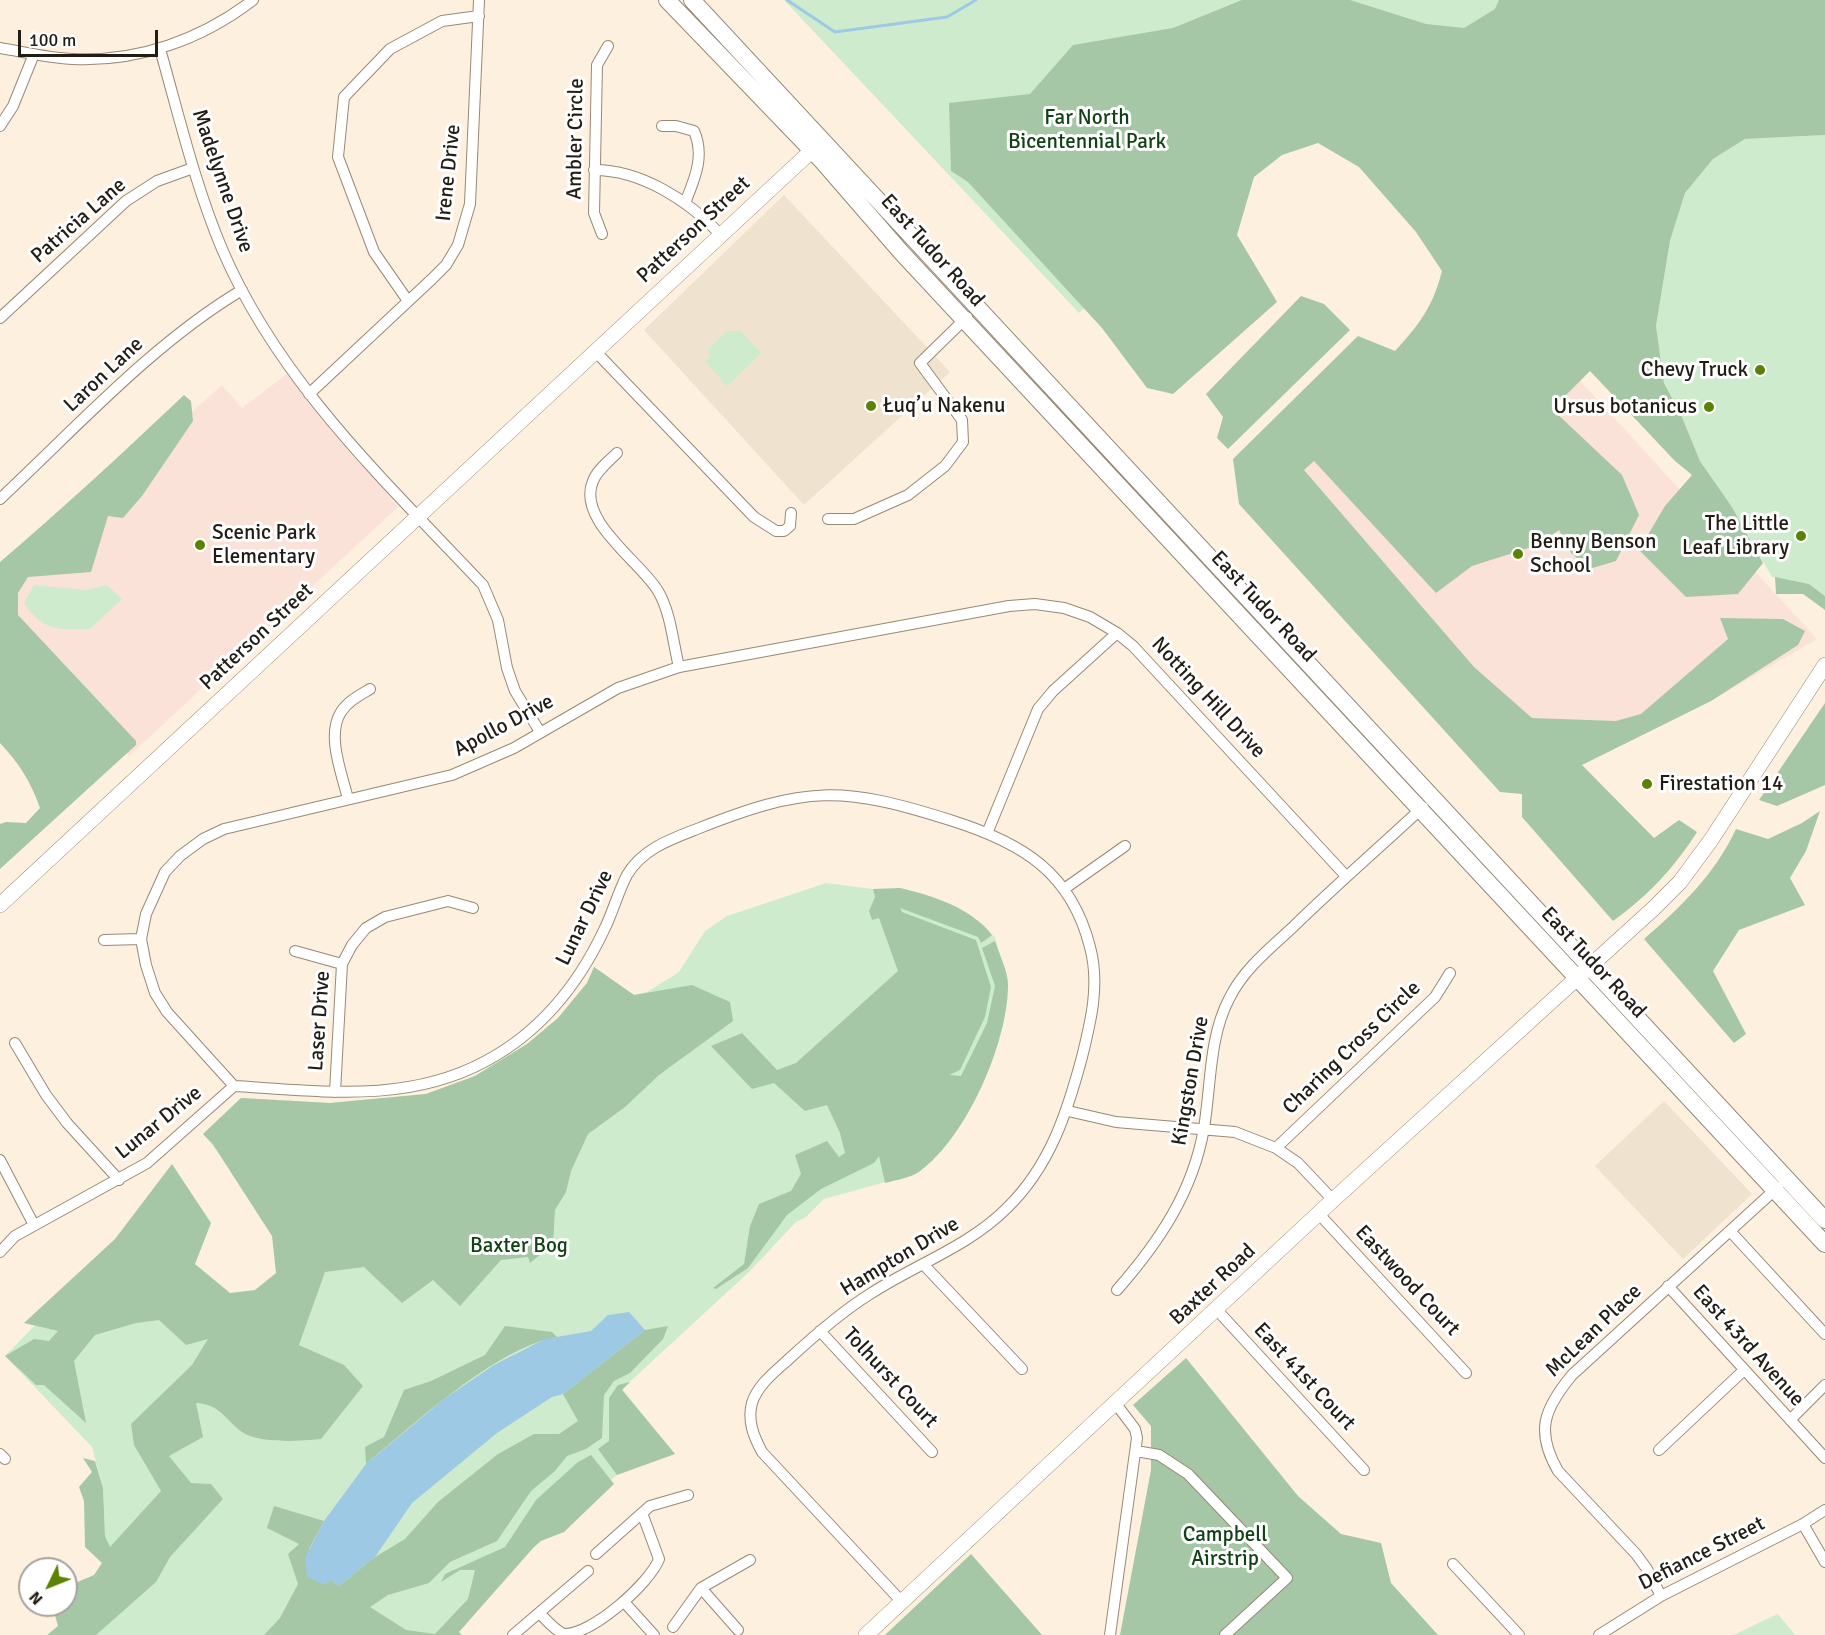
<!DOCTYPE html>
<meta charset="utf-8">
<style>
body{margin:0}
#map{position:relative;width:1825px;height:1635px;overflow:hidden;background:#fdf0df;font-family:Signika,sans-serif}
canvas{display:block}
.north{position:absolute;left:18px;top:1557px;width:60px;height:60px;box-sizing:border-box;background:#fff;border:2px solid #a6a4a1;border-radius:50%;rotate:227deg;font-size:16px;font-weight:700;line-height:24px;text-align:center;color:#211c14}
.north::after{content:'';display:block;margin:auto;width:21px;height:27px;background:#5a8204;clip-path:polygon(50% 0,100% 100%,50% 72%,0 100%)}
.scale{position:absolute;left:18px;top:30px;width:140px;height:27px;box-sizing:border-box;border:3px solid #211c14;border-top:0;padding-left:8px;font-size:18px;line-height:21px;white-space:nowrap;color:#211c14;-webkit-text-stroke:4px #fff;paint-order:stroke}
</style>
<div id="map">
<canvas width="1825" height="1635"></canvas>
<div class="north">N</div>
<div class="scale">100 m</div>
</div>
<script>
const context = document.querySelector('canvas').getContext('2d');
context.lineJoin = 'round';
function paint(path, color) {
  context.fillStyle = color;
  context.fill(path, 'evenodd');
}
function trace(path, color, width, dash) {
  context.strokeStyle = color;
  context.lineWidth = width;
  context.lineCap = dash ? 'butt' : 'round';
  context.setLineDash(dash || []);
  context.stroke(path);
}
function write(font, color, halo, rows, align = 'center') {
  context.font = font + ' Signika,sans-serif';
  context.lineWidth = 6;
  context.setLineDash([]);
  context.textBaseline = 'middle';
  context.strokeStyle = halo;
  context.fillStyle = color;
  for (const [text, x, y, turn = 0] of rows) {
    context.save();
    context.translate(x, y);
    context.rotate((+turn || 0) * Math.PI / 180);
    context.textAlign = isNaN(turn) ? turn : align;
    if (halo) context.strokeText(text, 0, 0);
    context.fillText(text, 0, 0);
    context.restore();
  }
}
paint(new Path2D(`
 M784 195 950 372 804 505 644 330Z
 M1664 1101 1752 1194 1683 1259 1595 1166Z`), '#efe2ce');
paint(new Path2D(`
 M1495 288 1817 639 1711 701 1521 794 1259 513Z
 M287 374 398 507 129 756 0 617V582L222 385 242 408Z`), '#fbe2d9');
paint(new Path2D(`
 M784 0H1825L1312 100 1079 313Z
 M1825 135V596L1809 584 1772 577 1732 507 1700 461 1682 417 1664 383 1656 326 1670 241 1685 193 1713 159 1745 139Z
 M728 331H741L761 353 727 386 705 361 710 357 708 349Z
 M34 585 87 590 107 585 122 599 90 629C58 630 43 631 24 603Z
 M826 883 880 890 900 888 921 893 958 908 984 925 995 938 1008 982 1003 1026 988 1069 965 1118 948 1141 918 1173 824 1199 806 1217 796 1222 749 1272 622 1389 675 1454 619 1473 534 1547 449 1635H49L70 1615 148 1507 110 1548 105 1536 103 1488 92 1447 5 1356 47 1313 141 1227 286 1361 306 1348 299 1345 323 1276 203 1134 241 1098 330 1103 426 1094 475 1076 527 1044 558 1018 587 983 594 967 634 995 647 992 679 972 705 931 727 916Z
 M1778 1614 1795 1635H1733Z`), '#ceeccd');
paint(new Path2D(`
 M1242 0H1350L1426 24 1464 28 1495 9 1499 0H1825V135L1745 139 1713 159 1685 193 1670 241 1656 326 1664 383 1682 417 1700 461 1732 507 1763 563 1738 594 1686 597 1639 550 1665 506 1692 475 1675 461 1590 371 1552 409 1622 475 1639 515 1616 561 1589 569 1571 553 1559 530 1538 545 1472 566 1436 593 1314 461 1304 470 1474 667 1532 718 1616 721 1641 714 1728 639 1720 618 1783 619 1805 631 1798 645 1711 701 1582 765 1654 838 1679 820 1697 832C1674 868 1648 896 1613 921L1522 817V794L1500 792 1239 504 1233 459 1358 336 1395 351C1420 324 1433 306 1442 271L1416 232 1359 167 1318 143 1282 155 1254 177 1237 235 1277 302 1173 394 1147 388 1102 328 968 182 951 171 949 103 1030 94 1073 45 1173 28Z
 M1301 296 1324 304 1350 330 1228 449 1217 438 1223 417 1206 394Z
 M184 395 191 401 193 421 142 496 123 518 108 516 91 572 28 577 18 593V615L136 741V745L0 869V824L6 822 26 823 40 808C31 782 19 763 0 743V562C63 508 124 452 184 395Z
 M1775 577 1809 584 1825 596V610L1803 594H1776Z
 M1825 703V785L1777 806 1759 800Z
 M1820 811 1806 851 1790 878 1805 905 1739 930 1713 971 1746 1034 1734 1043 1644 939C1682 906 1715 874 1736 829L1768 839 1802 823Z
 M900 888C933 896 970 907 992 935L981 943 978 937 900 908 902 912 976 940 991 987 985 1017 960 1070 949 1075 961 1076 987 1023 995 986 982 948 995 941C999 954 1008 971 1008 985 1008 1042 967 1137 920 1171 911 1178 896 1180 885 1183L879 1156 874 1163 821 1189 787 1215 748 1268 716 1289 713 1288 744 1264 750 1226 759 1204 791 1191 801 1174 795 1155 827 1141 839 1157 845 1153 840 1133 827 1105 805 1111 774 1083 752 1089 711 1046 742 1033 777 1070 796 1063 898 971 879 918 872 920 869 911 875 897 873 889Z
 M594 967 634 995 692 985 730 1002 733 1021 659 1075 625 1107 588 1134 571 1171 566 1192 555 1210 553 1244 530 1263 528 1257 501 1260 460 1306 433 1280 402 1303 364 1267 325 1272 299 1345 344 1365 363 1386 321 1439C298 1441 272 1443 250 1436 228 1428 225 1404 196 1403L203 1437 169 1456 191 1483 211 1484 223 1499 170 1557 156 1582 96 1635H47L58 1626 52 1605H66V1587L94 1575 102 1563 85 1547 84 1501 79 1487 92 1472 83 1458 95 1461 103 1488 105 1536 110 1547 161 1491 134 1445 131 1424 192 1365 208 1339 186 1345 159 1320 136 1323 95 1335 74 1361 86 1423 44 1385H36L5 1356 34 1339 49 1341 58 1331 24 1323 115 1239 172 1164 211 1223 195 1264 230 1293 255 1290 276 1273 272 1236 212 1143 203 1134 241 1098 330 1103 426 1094 475 1076 527 1044 558 1018 587 983Z
 M505 1326 552 1332 557 1337C497 1347 413 1425 366 1464L365 1447 384 1437 404 1390 431 1381 485 1355Z
 M668 1326 663 1339 630 1373 614 1381 604 1395 602 1438 586 1449 567 1456 555 1471 531 1491 497 1541 450 1562 429 1583 388 1595 370 1607 406 1630 435 1634 468 1599 475 1570H460L441 1582 445 1574 505 1547 536 1500 578 1462 591 1455 614 1484 564 1532 541 1541 534 1547 459 1632 462 1635H264L280 1618 298 1584 288 1554 299 1544 267 1528 274 1506 324 1521 309 1549 331 1580 339 1586 375 1557 405 1539 438 1502 498 1454 534 1434H559L578 1421 563 1394 645 1330Z
 M1186 1358 1298 1496 1341 1534 1381 1543 1391 1583 1438 1635H1120L1151 1470V1426L1133 1405Z
 M630 1382 622 1390 675 1454 617 1475 598 1449 609 1441V1398L618 1385Z
 M971 1554 1042 1635H885Z`), '#a5c7a5');
paint(new Path2D(`
 M629 1312 645 1330 563 1394 552 1397 497 1433 412 1503 375 1557 339 1586 331 1580 324 1585 307 1577 305 1558 309 1550 324 1521 366 1464 444 1399 494 1365 545 1339 591 1331 608 1315Z`), '#9dc9e4');
trace(new Path2D(`
 M787 0 835 32 947 17 976 0`), '#9dc9e4', 3);
const street = new Path2D(`
 M0 48C24 52 49 58 73 59 138 62 201 40 253 0
 M160 49C179 116 195 185 222 249 278 381 386 482 483 585L498 620 507 668 515 691 540 732
 M0 126 13 106 34 54
 M662 126H676L694 131C705 156 695 178 685 203
 M594 170C641 170 688 200 720 234
 M602 234 594 213 597 65 608 46
 M408 301 374 252 338 157 344 97 390 49 442 21 479 16
 M0 318 126 201 157 181 193 168
 M595 351 754 517 776 531H784L790 526 791 513
 M309 394 432 279 446 265 458 245 470 204 479 0
 M617 453C609 461 597 470 593 481 576 520 641 562 658 591 671 613 673 643 679 667
 M0 499C76 428 153 343 242 290
 M828 519H854L908 495 945 466 963 442 962 420 920 363 967 317
 M348 799C342 774 326 735 341 712 348 701 360 695 370 689
 M988 831 1038 709 1053 691 1117 633
 M1064 889 1125 846
 M104 940 141 939
 M295 951 342 964
 M15 1043 46 1095 67 1123 119 1180
 M234 1086 167 1012 155 993 146 965 141 939 146 914 165 872 180 856 203 839 224 829 452 775 514 748 618 688 679 667 1009 606 1035 604 1064 608 1090 617 1117 633 1133 646 1346 876
 M335 1092 342 964 352 945 366 928 385 917 448 901 473 908
 M1068 1111 1116 1122 1235 1132 1276 1148 1298 1163 1333 1200
 M1276 1148 1435 997 1450 973
 M0 1160 34 1225
 M1319 1214 1466 1373
 M1730 1231 1825 1334
 M0 1252 15 1236 147 1163 234 1086C320 1091 407 1104 486 1061 540 1032 578 985 604 930 613 912 618 892 627 875 642 849 671 839 697 829 806 786 841 785 953 821 1022 843 1071 872 1090 947 1100 984 1091 1021 1082 1057 1067 1113 1050 1166 1007 1208 968 1247 916 1264 870 1294 841 1312 815 1335 790 1358 776 1371 758 1384 752 1403 747 1421 754 1437 762 1452L902 1602
 M923 1264 1022 1369
 M1668 1286 1825 1458
 M1117 1290C1159 1242 1193 1192 1204 1128 1211 1086 1209 1037 1229 999 1243 970 1269 949 1292 928 1335 886 1380 847 1423 807
 M1217 1310 1364 1470
 M820 1331 932 1452
 M1790 1420 1825 1385
 M1659 1450 1743 1371
 M1136 1451 1159 1455 1188 1474 1287 1578 1225 1635
 M0 1454 5 1459
 M1803 1524 1825 1562
 M596 1554 650 1506 688 1495
 M1453 1564 1519 1635
 M701 1588 738 1630
 M1661 1596 1647 1569 1636 1554 1558 1471C1535 1431 1544 1409 1572 1375L1778 1187
 M625 1603 654 1635
 M539 1613C546 1619 555 1631 564 1634 592 1635 650 1583 659 1559L642 1513
 M673 1627 701 1588 750 1560
 M513 1635 588 1571
 M1110 1635 1137 1438 1135 1429 1116 1404
 M1599 1635 1661 1596 1803 1524 1825 1510`);
const secondary = new Path2D(`
 M0 905 820 143
 M866 1635 1333 1200 1654 908 1680 882 1711 840 1825 665`);
const primary = new Path2D(`
 M667 0 823 162 901 252 1825 1244
 M692 0 1825 1220`);
trace(street, '#978976', 12);
trace(secondary, '#978976', 16);
trace(primary, '#978976', 18);
trace(street, '#fff', 10);
trace(secondary, '#fff', 15);
trace(primary, '#fff', 16);
for (const [x, y, r, color] of [
 [1760,370,6,"#5a8204"],
 [871,406,6,"#5a8204"],
 [1709,407,6,"#5a8204"],
 [1801,536,6,"#5a8204"],
 [200,545,6,"#5a8204"],
 [1518,554,6,"#5a8204"],
 [1647,784,6,"#5a8204"]
]) {
  const dot = new Path2D();
  dot.arc(x, y, r, 0, 2 * Math.PI);
  context.fillStyle = color;
  context.fill(dot);
  trace(dot, '#fff', 2);
}
write('21px', '#114215', '#fff', [
 ["Far North",1087,118],
 ["Bicentennial Park",1087,142],
 ["Baxter Bog",519,1246],
 ["Campbell",1225,1535],
 ["Airstrip",1225,1559]
]);
write('21px', '#211c14', '#fff', [
 ["Ambler Circle",576,139,-89],
 ["Irene Drive",449,173,-84],
 ["Madelynne Drive",222,181,71],
 ["Patricia Lane",79,221,-41],
 ["Patterson Street",694,230,-43],
 ["East Tudor Road",932,251,48],
 ["Laron Lane",104,375,-43],
 ["East Tudor Road",1263,607,47],
 ["Patterson Street",257,637,-43],
 ["Notting Hill Drive",1208,698,47],
 ["Apollo Drive",504,726,-28],
 ["Lunar Drive",585,918,-64],
 ["East Tudor Road",1593,963,47],
 ["Laser Drive",320,1021,-86],
 ["Charing Cross Circle",1352,1048,-44],
 ["Kingston Drive",1191,1081,-80],
 ["Lunar Drive",159,1123,-39],
 ["Hampton Drive",900,1257,-31],
 ["Eastwood Court",1407,1281,47],
 ["Baxter Road",1213,1285,-43],
 ["McLean Place",1594,1331,-44],
 ["East 43rd Avenue",1748,1346,48],
 ["East 41st Court",1304,1377,47],
 ["Tolhurst Court",890,1378,47],
 ["Defiance Street",1702,1554,-27]
]);
write('21px', '#211c14', '#fff', [
 ["Chevy Truck",1748,370,"right"],
 ["Łuq’u Nakenu",883,406],
 ["Ursus botanicus",1697,407,"right"],
 ["The Little",1789,524,"right"],
 ["Leaf Library",1789,548,"right"],
 ["Scenic Park",212,533],
 ["Elementary",212,557],
 ["Benny Benson",1530,542],
 ["School",1530,566],
 ["Firestation 14",1659,784]
], 'left');
</script>
